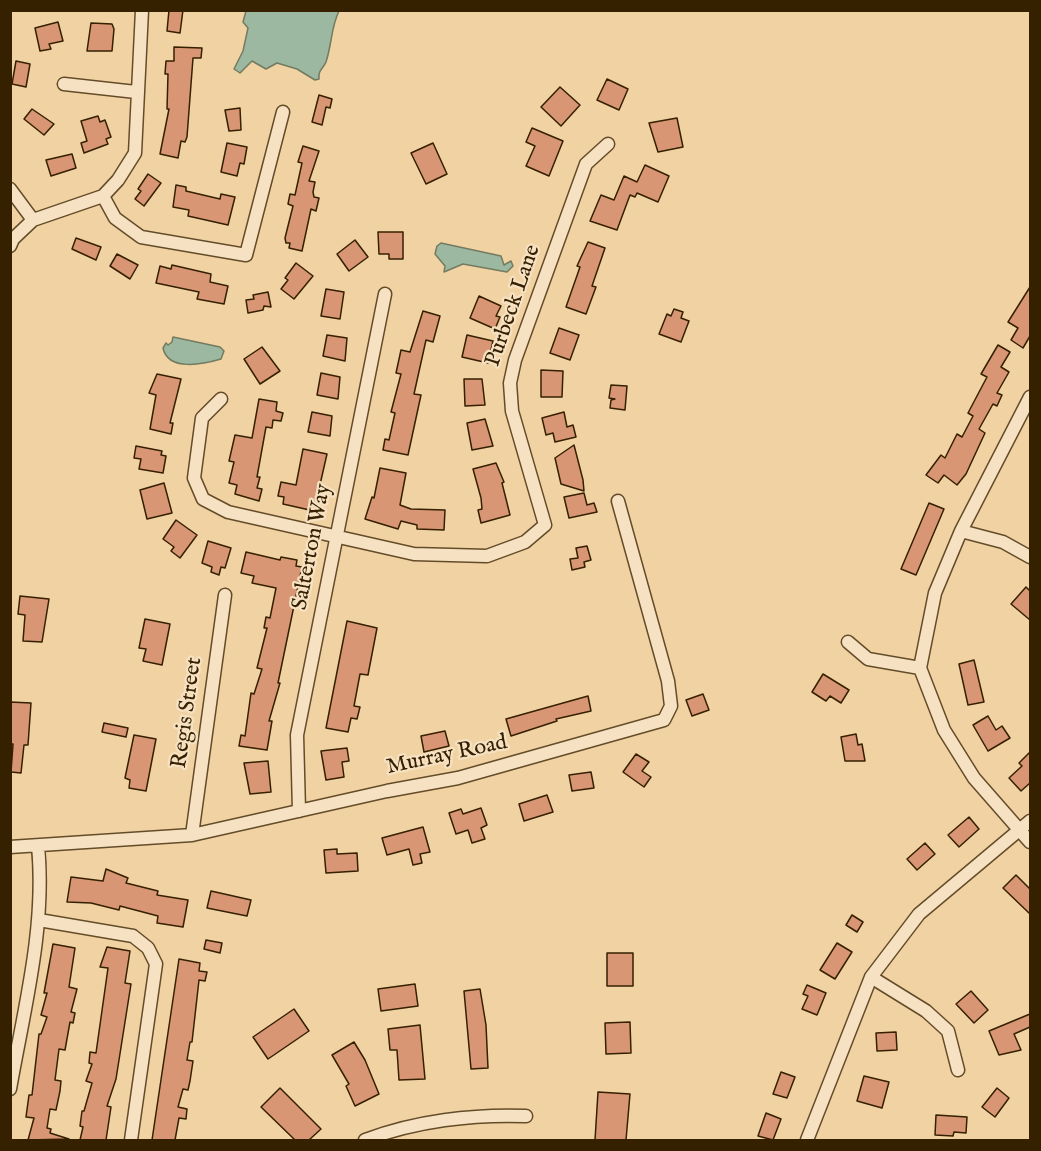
<!DOCTYPE html>
<style>
body{margin:0}
#map{position:relative;width:1041px;height:1151px;overflow:hidden;background:#f1d2a3;font-family:"IM FELL English",serif}
canvas{display:block}
.frame{position:absolute;inset:0;border:12px solid #352000;pointer-events:none}
</style>
<div id="map">
<canvas width="1041" height="1151"></canvas>
<div class="frame"></div>
</div>
<script>
const context = document.querySelector('canvas').getContext('2d');
context.lineJoin = 'round';
function paint(path, color) {
  context.fillStyle = color;
  context.fill(path, 'evenodd');
}
function trace(path, color, width, dash) {
  context.strokeStyle = color;
  context.lineWidth = width;
  context.lineCap = dash ? 'butt' : 'round';
  context.setLineDash(dash || []);
  context.stroke(path);
}
function write(font, color, halo, rows, align = 'center') {
  context.font = font + ' "IM FELL English",serif';
  context.lineWidth = 4.5;
  context.setLineDash([]);
  context.textBaseline = 'middle';
  context.strokeStyle = halo;
  context.fillStyle = color;
  for (const [text, x, y, turn = 0] of rows) {
    context.save();
    context.translate(x, y);
    context.rotate((+turn || 0) * Math.PI / 180);
    context.textAlign = isNaN(turn) ? turn : align;
    if (halo) context.strokeText(text, 0, 0);
    context.fillText(text, 0, 0);
    context.restore();
  }
}
const water = new Path2D(`
 M246 11H339C331 27 332 44 326 62 323 69 318 70 319 79L315 80 297 69 277 63 266 69 252 61 240 73 234 69 243 51 248 28 243 22Z
 M441 243 501 256 504 265 511 261 513 266 507 272 463 264 444 272 445 266 435 254 437 246Z
 M173 337 220 347 224 351 221 359C204 364 168 372 163 348L166 343 168 345 172 342Z`);
paint(water, '#9cb8a0');
trace(water, '#737b60', 1.5);
const building = new Path2D(`
 M169 10H183L180 33 167 31Z
 M58 22 63 41 49 44 51 49 40 51 35 28Z
 M91 23 112 24 114 29 112 51H87Z
 M174 47 202 48 201 58H193L187 137 185 142 181 141 178 158 160 154 169 109H167L168 74H165L166 61H174Z
 M16 61 30 64 26 87 12 84Z
 M607 79 628 89 619 110 597 100Z
 M560 87 580 105 561 126 541 107Z
 M319 95 332 99 330 108 326 107 322 125 312 122Z
 M240 108 241 130 229 131 225 110Z
 M32 109 54 124 44 135 24 119Z
 M98 116 100 122 105 120 111 137 106 139 108 144 84 153 81 143 87 141 81 121Z
 M677 118 683 147 658 152 649 123Z
 M532 128 563 141 549 176 526 166 535 146 526 142Z
 M227 143 247 147 244 164 240 163 237 176 221 172Z
 M433 143 447 174 426 184 411 153Z
 M303 146 319 151 309 181 315 182 313 192 314 197 319 198 316 211 311 209 302 251 289 248 290 243H286L285 238 293 206 288 204 290 194 295 195 302 163 298 162Z
 M72 154 76 168 51 176 46 160Z
 M645 165 669 176 658 202 637 193 635 197 630 195 617 230 590 221 601 195 614 200 624 176 637 182Z
 M148 174 161 183 144 206 135 199 141 191 138 189Z
 M176 185 186 187V191L220 199 221 194 235 197 228 225 188 216 189 210 173 207Z
 M378 232H403V259H389V254H379Z
 M76 238 101 247 96 260 72 249Z
 M355 240 368 257 349 271 337 254Z
 M588 242 605 248 592 286 596 287 586 314 566 307 580 267 577 266Z
 M117 254 138 265 130 279 110 266Z
 M296 263 313 276 294 299 281 289 288 280 285 278Z
 M172 265 211 274 210 282 228 286 224 304 197 299 199 292 156 283 160 266 171 269Z
 M1030 287V336L1023 348 1011 340 1018 328 1008 322Z
 M326 289 344 292 340 319 321 316Z
 M268 292 271 307 264 306 263 310 248 313 246 300 254 299 253 295Z
 M479 296 501 306 496 316 500 317 495 329 470 318Z
 M674 309 683 312 681 318 689 321 681 342 659 334 667 314 671 316Z
 M423 311 440 316 433 342 426 340 414 394 421 395 408 455 383 450 385 439 389 440 395 413 391 412 401 374 396 373 401 350 410 352Z
 M559 328 579 335 570 360 550 353Z
 M327 335 347 338 345 361 323 356Z
 M467 335 493 341 488 363 462 357Z
 M998 345 1010 352 1001 367 1009 372 997 393 1002 395 997 406 993 404 979 429 985 433 966 474 957 485 944 475 938 483 926 475 941 455 945 458 957 434 962 437 973 416 968 413 987 377 981 374Z
 M262 347 280 371 260 384 244 359Z
 M541 370 563 371 562 397H541Z
 M321 373 340 377 338 399 317 395Z
 M157 374 181 379 170 423H173L171 434 150 429 156 395 149 393Z
 M464 379H482L485 405 465 406Z
 M611 385 627 386 625 410 610 408 611 400 615 399 609 398Z
 M259 399 277 402 276 411 283 413 281 421 273 420 272 428 266 427 257 477H260L257 488 262 489 259 501 235 494 237 485 229 483 234 462 229 461 235 435 252 438Z
 M312 412 332 416 330 436 308 432Z
 M564 412 567 427 573 425 576 437 555 442 553 433 546 435 542 418Z
 M485 419 493 446 472 450 467 423Z
 M574 445 583 480 584 491 561 484 555 458Z
 M136 446 162 451 161 455 166 456 163 473 139 469 141 459 134 458Z
 M303 449 327 454 314 511 283 504 284 497 278 496 281 482 296 485Z
 M496 463 504 482 502 483 510 515 481 523 478 510 482 509 481 498 473 469Z
 M380 468 406 473 400 505 411 509 445 510 444 530 417 529V525L401 521 398 529 365 519 372 497 374 498Z
 M164 483 172 513 147 519 140 490Z
 M584 493 587 505 594 503 597 512 569 518 564 497Z
 M929 503 944 509 916 575 901 569Z
 M176 520 197 535 180 558 171 551 174 547 163 539Z
 M208 541 231 548 225 568 221 567 219 575 211 572 212 567 202 563Z
 M587 546 591 560 584 562 585 567 572 570 570 559 578 558 576 548Z
 M246 552 280 560 281 557 297 560 296 566 302 567 278 683H280L269 721H272L267 750 239 746 241 735 245 736 251 693 254 694 262 669 257 668 267 628H264L266 617 270 618 276 588 252 583 254 576 241 573Z
 M1026 587 1030 591V620L1011 604Z
 M20 596 49 599 42 642 23 641 25 615 18 614Z
 M145 619 170 624 162 665 143 661 146 649 139 648Z
 M347 621 377 628 368 675 360 674 354 706 360 707 357 719 351 718 348 732 326 728Z
 M974 660 984 702 968 705 959 664Z
 M823 674 849 690 841 703 830 696 826 701 812 692Z
 M703 694 709 710 692 716 686 700Z
 M588 696 591 711 556 719 557 721 511 736 506 719Z
 M10 702 31 703 28 745H24L21 773 11 772 13 744H10Z
 M988 716 996 730 1002 726 1010 738 988 751 973 725Z
 M104 723 128 728 126 737 102 732Z
 M445 731 449 746 424 752 421 736Z
 M856 734 858 745 862 744 865 761H845L841 737Z
 M134 735 156 739 146 791 129 788 130 780 125 778Z
 M347 748 349 761 342 762 344 777 326 780 321 751Z
 M1030 752V783L1021 791 1009 778 1022 766 1019 763Z
 M636 754 649 762 642 771 651 777 644 787 623 772Z
 M268 761 271 792 250 794 244 763Z
 M591 772 594 788 572 791 569 775Z
 M547 795 553 812 524 821 519 804Z
 M481 808 487 825 481 828 485 839 472 843 468 830 456 834 449 813 461 809 463 814Z
 M969 817 979 829 959 847 948 835Z
 M423 827 430 852 420 854 422 863 413 865 409 849 387 855 382 838Z
 M925 843 935 854 917 870 907 859Z
 M337 849V854L357 853 358 871 326 873 324 850Z
 M106 869 128 878 126 883 158 891 157 895 188 900 183 927 157 923 158 916 120 906 119 910 91 903 67 902 71 877 103 881Z
 M1016 875 1030 889V914L1003 888Z
 M211 891 251 900 247 916 207 908Z
 M852 915 863 922 857 932 846 925Z
 M206 940 222 943 220 953 204 949Z
 M837 943 852 952 835 979 820 970Z
 M53 944 75 948 69 987 77 989 71 1012 75 1013 73 1023 70 1022 65 1050 59 1049 55 1080 61 1081 60 1091 56 1110 50 1109 47 1128 51 1129 50 1133 69 1139 28 1140 34 1118 26 1117 29 1095H32L39 1034H41L47 1017 41 1015 47 993H44Z
 M107 947 130 951 125 983 131 984 116 1079 107 1106 111 1107 106 1140H80L83 1127 80 1126 82 1111H84L92 1083 86 1081 92 1064 89 1063 90 1052 96 1053 108 968 100 967Z
 M607 953H633V986H607Z
 M179 959 200 963 199 971 207 972 205 981 199 980 192 1042H190L187 1060 193 1061 190 1081 188 1090 183 1089 178 1107 187 1109 186 1119 179 1118 175 1140H152Z
 M415 984 418 1006 381 1011 378 989Z
 M807 985 826 993 817 1015 802 1009 808 996 803 994Z
 M480 989 486 1025 488 1068 471 1069 464 991Z
 M971 991 988 1010 974 1023 956 1004Z
 M294 1009 309 1031 268 1059 253 1037Z
 M1030 1014V1027L1014 1034 1021 1050 999 1055 989 1031Z
 M630 1022 631 1053 606 1054 605 1023Z
 M420 1025 425 1079 399 1080 397 1050H390L388 1029Z
 M896 1032 897 1050 877 1051 876 1033Z
 M354 1042 365 1060 379 1094 355 1106 346 1086 349 1084 332 1055Z
 M781 1072 795 1077 787 1098 773 1094Z
 M864 1076 889 1082 882 1108 857 1101Z
 M280 1088 321 1129 309 1140H295L261 1107Z
 M997 1088 1009 1098 995 1117 982 1107Z
 M598 1092 630 1094 626 1140H595Z
 M766 1113 781 1119 773 1140 758 1136Z
 M936 1115 967 1117 966 1133 954 1132 953 1136 935 1135Z`);
paint(building, '#d89674');
trace(building, '#352000', 1.5);
const minor = new Path2D(`
 M64 84 136 92
 M10 189 33 220
 M103 196 115 218 141 237 246 255 283 112
 M10 246 13 239 33 220 103 196 118 180 135 153 142 10
 M1030 397 961 531 935 593 920 668 944 730 974 778 1030 842
 M221 399 202 418 194 478 203 499 228 512 414 554 487 556 525 542 545 525 512 411 510 383 515 360 586 164 608 144
 M961 531 1003 542 1030 557
 M848 642 868 659 920 668
 M299 811 297 735 385 294
 M192 835 225 595
 M10 847 192 835 387 791 458 778 664 720 671 706 668 681 618 501
 M39 920 133 936 148 948 156 964 131 1140
 M871 977 926 1011 948 1031 958 1070
 M10 1089C24 1009 46 927 38 846
 M365 1140C415 1121 473 1114 526 1116
 M807 1140 871 977 919 914 1030 821`);
trace(minor, '#644c29', 15);
trace(minor, '#f6e2c3', 12);
write('22px', '#352000', '#f6e2c3', [
 ["Purbeck Lane",514,306,-71],
 ["Salterton Way",313,547,-79],
 ["Regis Street",188,713,-82],
 ["Murray Road",447,756,-12]
]);
</script>
